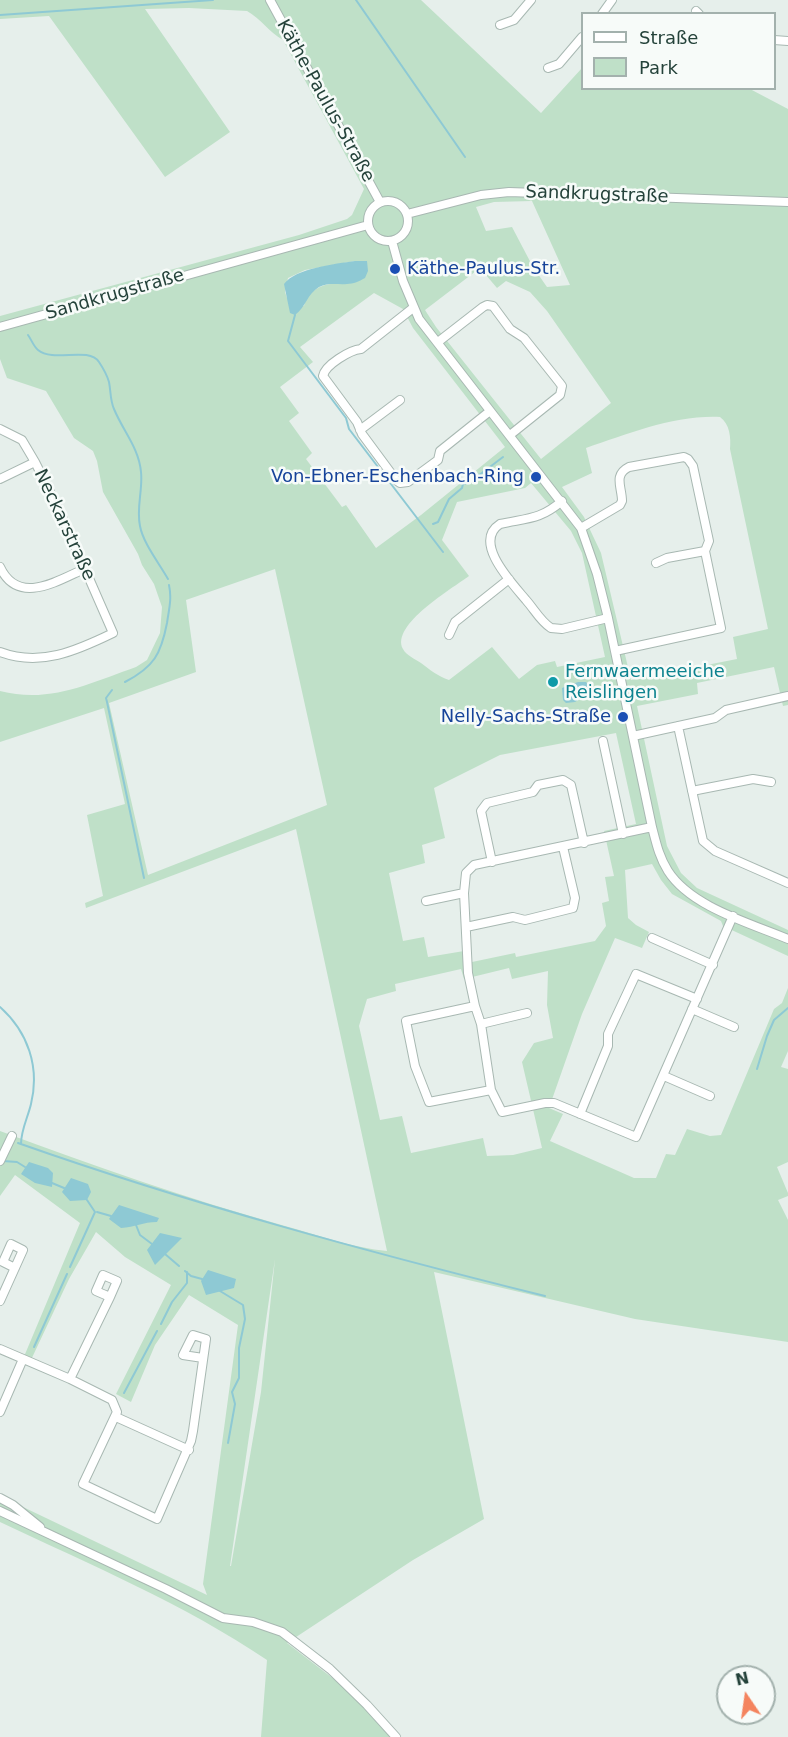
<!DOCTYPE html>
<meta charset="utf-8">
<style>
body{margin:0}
#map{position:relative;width:788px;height:1737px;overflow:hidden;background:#e6efeb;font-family:"DejaVu Sans",sans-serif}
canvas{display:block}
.legend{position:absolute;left:581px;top:12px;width:195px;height:78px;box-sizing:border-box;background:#f7fbf9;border:2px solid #a3b1ad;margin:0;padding:8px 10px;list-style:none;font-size:18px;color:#24423a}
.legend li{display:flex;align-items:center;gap:12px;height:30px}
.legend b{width:30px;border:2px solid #a3b1ad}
.north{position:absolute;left:716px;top:1665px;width:60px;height:60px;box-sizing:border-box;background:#f7fbf9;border:2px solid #a3b1ad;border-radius:50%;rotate:347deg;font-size:16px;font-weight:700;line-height:24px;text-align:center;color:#24423a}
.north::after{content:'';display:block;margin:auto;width:21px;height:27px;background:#f4845f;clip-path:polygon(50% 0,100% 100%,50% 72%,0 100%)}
</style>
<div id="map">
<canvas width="788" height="1737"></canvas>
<ul class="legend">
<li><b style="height:8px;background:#fff"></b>Straße</li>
<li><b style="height:16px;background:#bfe0c8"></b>Park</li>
</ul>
<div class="north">N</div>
</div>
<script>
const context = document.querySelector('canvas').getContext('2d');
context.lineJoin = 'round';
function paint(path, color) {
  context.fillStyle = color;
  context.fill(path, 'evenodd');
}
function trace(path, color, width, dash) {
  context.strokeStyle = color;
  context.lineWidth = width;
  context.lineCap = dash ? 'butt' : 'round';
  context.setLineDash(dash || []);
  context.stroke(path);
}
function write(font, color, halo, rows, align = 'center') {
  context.font = font + ' "DejaVu Sans",sans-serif';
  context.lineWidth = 5;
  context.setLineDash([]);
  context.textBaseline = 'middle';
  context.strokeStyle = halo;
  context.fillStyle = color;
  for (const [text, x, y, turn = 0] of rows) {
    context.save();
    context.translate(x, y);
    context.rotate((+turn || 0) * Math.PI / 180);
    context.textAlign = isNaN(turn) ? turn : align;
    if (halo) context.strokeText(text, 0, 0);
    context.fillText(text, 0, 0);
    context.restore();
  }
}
paint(new Path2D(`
 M0 0H421L541 113 582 68V88L750 89 788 109V705L783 706 774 667 697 683 698 694 637 706 667 846 681 873 697 888 788 930V956L723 926 721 921 672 894 661 880 652 864 625 870 628 918 636 925 649 932 642 948 615 938 582 1014 549 1108 563 1114 550 1141 634 1178H656L666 1154 675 1155 687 1129 710 1136 721 1135 774 1009 782 1003 788 988V1051L781 1067 788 1069V1162L777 1167 788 1193V1196L778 1200 788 1220V1342L635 1319 434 1272 484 1519 413 1560 287 1643 348 1690 392 1737H261L267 1660C184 1604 91 1565 0 1522V1496L207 1595 203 1584 238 1325 189 1295 155 1345 131 1402 116 1394 171 1285 125 1257 96 1232 69 1279 30 1362 23 1359 80 1223 15 1175 0 1196V1131C94 1166 188 1199 285 1226 318 1235 353 1248 387 1251L296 829 86 908 85 903 103 896 87 815 125 804 104 708 0 742V691C50 704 90 683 136 667L147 660 160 633 162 607 154 584 142 565 138 554 103 492 97 461 93 451 74 438 46 391 7 378 0 359V316L299 235 347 219 352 215 364 189 283 40C269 32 261 19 247 11L189 8 145 9 230 132 165 177 49 16 0 19ZM532 201 570 285 547 287 533 267 512 227 486 231 476 207 494 202ZM355 261 347 284C330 281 308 287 304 306L287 298 285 292 288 278 305 270ZM480 268 497 288 506 281 530 292 547 311 611 403 541 459 436 327 425 310ZM374 293 403 309 413 328 505 447 421 515 376 548 346 505 342 507 306 459 312 453 289 421 299 413 280 387 313 362 300 347ZM720 417C730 424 731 438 730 449L768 629 733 637 737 659 631 680 601 553 584 517 562 487 592 473 586 448C628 434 674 415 720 417ZM531 483 571 531 582 553 605 657 557 667 555 661 537 665 519 679 492 647 449 680C438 676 430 670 421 663 415 659 406 655 403 649 390 625 453 588 469 576L442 540 457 502 525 488ZM275 569 327 805 148 875 109 703 196 672 186 600ZM616 733 636 824 604 831 614 876 605 877 609 901 602 903 606 926 595 941 516 957 515 953 472 962 470 950 428 957 424 937 403 941 389 873 425 863 422 845 445 838 434 788 500 755ZM509 968 512 979 548 971 547 1005 553 1038 534 1043 522 1062 542 1148 513 1155 487 1156 483 1138 411 1153 402 1116 380 1120 359 1026 367 999 396 991 395 984 461 969 464 979ZM275 1259 261 1392 231 1566H230Z`), '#bfe0c8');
paint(new Path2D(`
 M355 261H367L368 271 365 278C360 281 353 284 347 284 338 285 329 282 319 287 307 294 306 307 295 315L290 313 284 284C296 268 335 264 355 261Z
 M578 682H586L589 687V693L575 702 566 703 563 700 562 688Z
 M29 1162 48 1168 53 1173 52 1187 35 1183 21 1174Z
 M71 1178 88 1184 91 1192 87 1200 70 1201 62 1192Z
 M119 1205 159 1218 157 1222C143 1222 135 1227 121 1228L109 1219Z
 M160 1233 182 1238 155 1265 147 1250Z
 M208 1270 236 1279 234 1288 206 1295 201 1281Z`), '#8ec9d4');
trace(new Path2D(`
 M356 0 465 157
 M0 15 213 0
 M295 315 288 341 346 418 349 429 443 552
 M28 335C31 339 34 347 38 350 54 363 88 346 99 362 103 368 107 375 109 382 111 392 110 400 114 409 123 431 139 448 141 472 143 490 136 508 140 526 143 543 159 563 168 579
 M433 524 438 522 449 499 462 488 463 484 470 482 503 457
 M125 682C154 667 161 654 167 623 169 609 172 599 169 585
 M112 690 106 698 107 702 144 878
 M0 1007C28 1032 40 1067 31 1104 28 1117 21 1130 21 1144
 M757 1069 767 1036 774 1020 788 1008
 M18 1143C191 1204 368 1252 545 1296
 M3 1161 17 1162 25 1167
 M52 1183 64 1188
 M97 1212 111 1216
 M136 1225 140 1235 152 1244
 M165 1254 179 1266
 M70 1267 95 1212 87 1200
 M185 1271 191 1276 202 1279
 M220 1291 243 1305 245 1319 239 1348V1378L232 1392 235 1404 228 1443
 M161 1324 172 1302 187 1283V1272
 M34 1347 67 1274
 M124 1393 157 1331`), '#8ec9d4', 2);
const minor = new Path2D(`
 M270 0 380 202
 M696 11 699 14
 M602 14 612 0
 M500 25 514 20 531 0
 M774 40 788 41
 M548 68 559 64 582 37
 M368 221a20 20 0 1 1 40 0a20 20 0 1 1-40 0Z
 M407 214 481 195 509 192 788 202
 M392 241 403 281 419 319 581 528 597 574 608 618 652 827C656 842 659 857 668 871 691 907 750 923 788 939
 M413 308 361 349C350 350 325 365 323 376L357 422 362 434 396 480 400 483 408 482 438 460 440 451 490 411
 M0 327 368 225
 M438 342 483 307 487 305 493 306 510 329 524 338 559 382 562 386 560 395 510 435
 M0 429 22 440 35 462 60 512 113 633C76 651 40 667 0 652
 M360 430 400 400
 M0 479 35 462
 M562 501C540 520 527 518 500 524 472 542 512 583 526 600 534 609 541 622 551 628L562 629 608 618
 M581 528 620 505 622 501C622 487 613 475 629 467L684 457 688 459 693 466 709 541 705 551 721 628 615 651
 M656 563 667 558 705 551
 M0 567C18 606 57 581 84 569
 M449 635 455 622 509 579
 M678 726 703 841 715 851 788 883
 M633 736 715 718 726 710 788 696
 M603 741 623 834
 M692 791 753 779 771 782
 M652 827 474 865 466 873 464 893 468 973 475 1006 481 1024 491 1090 502 1112 545 1103H554L636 1137 733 916
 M492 862 481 811 487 803 533 792 538 785 563 780 571 785 584 843
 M426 901 464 893
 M466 927 513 917 525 920 573 908 575 898 563 847
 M652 938 713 965
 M475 1006 406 1021 415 1066 429 1102 491 1090
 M692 1009 734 1027
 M481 1024 527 1013
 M664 1076 710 1096
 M580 1114 608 1046V1034L636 974 697 999
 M0 1161 12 1136
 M0 1301 23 1250 11 1244 3 1262 15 1268
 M0 1349 70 1379 112 1400 117 1412 83 1484 157 1519 191 1441 193 1431 206 1339 193 1335 183 1355 203 1358
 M70 1379 110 1297 117 1281 103 1275 96 1291 110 1297
 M0 1412 23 1359
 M116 1417 189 1450
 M0 1498 13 1505 40 1527
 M0 1511 166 1589 223 1618 253 1622 282 1632 330 1669 367 1705 396 1737`);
trace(minor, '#a8b8b2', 10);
trace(minor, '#fff', 8);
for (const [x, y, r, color] of [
 [395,269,6,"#1a4fb4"],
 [536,477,6,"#1a4fb4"],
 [553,682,6,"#0f9aa8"],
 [623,717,6,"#1a4fb4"]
]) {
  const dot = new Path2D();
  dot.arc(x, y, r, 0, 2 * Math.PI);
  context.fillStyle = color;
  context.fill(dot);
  trace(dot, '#f7fbf9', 2);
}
write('18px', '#24423a', '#f7fbf9', [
 ["Käthe-Paulus-Straße",325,101,61],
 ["Sandkrugstraße",597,195,2],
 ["Sandkrugstraße",115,295,-16],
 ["Neckarstraße",64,525,65]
]);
write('18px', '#164399', '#f7fbf9', [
 ["Käthe-Paulus-Str.",407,269,"left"],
 ["Von-Ebner-Eschenbach-Ring",524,477],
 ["Nelly-Sachs-Straße",611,717]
], 'right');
write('18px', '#0d838f', '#f7fbf9', [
 ["Fernwaermeeiche",565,672],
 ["Reislingen",565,693]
], 'left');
</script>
